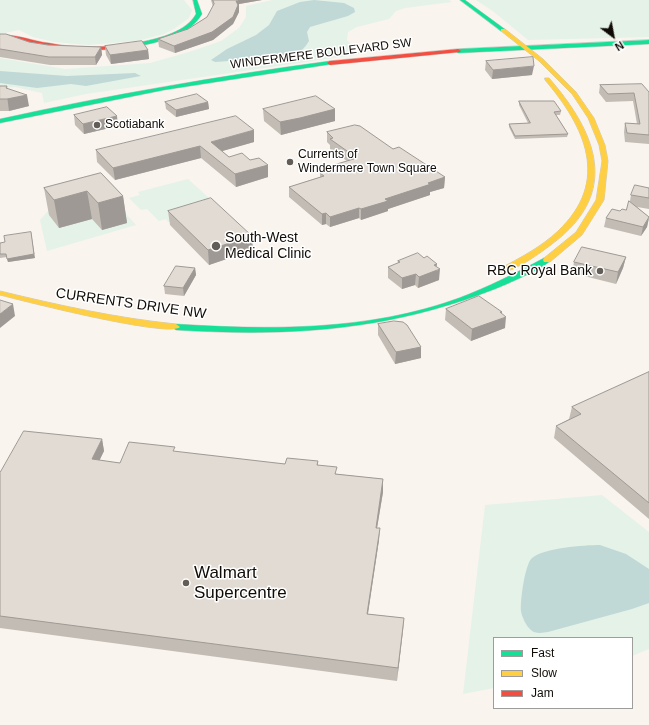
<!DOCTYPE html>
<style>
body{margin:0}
#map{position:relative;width:649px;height:725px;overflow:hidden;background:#f9f4ee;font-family:Arial,sans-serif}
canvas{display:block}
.legend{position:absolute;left:493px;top:637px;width:140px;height:72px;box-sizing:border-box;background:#fff;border:1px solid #9f9d9b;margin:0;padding:5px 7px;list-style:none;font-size:12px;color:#100b06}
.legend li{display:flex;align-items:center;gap:8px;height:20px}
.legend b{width:20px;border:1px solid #9f9d9b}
.north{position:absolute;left:593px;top:16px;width:40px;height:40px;-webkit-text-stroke:3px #fff;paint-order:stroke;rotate:148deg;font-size:11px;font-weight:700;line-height:16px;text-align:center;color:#100b06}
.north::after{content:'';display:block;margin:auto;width:14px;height:18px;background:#100b06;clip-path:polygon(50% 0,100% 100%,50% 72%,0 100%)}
</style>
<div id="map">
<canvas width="649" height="725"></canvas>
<ul class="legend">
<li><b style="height:5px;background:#16e098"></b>Fast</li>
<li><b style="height:5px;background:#ffcf43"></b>Slow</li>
<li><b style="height:5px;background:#f24e42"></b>Jam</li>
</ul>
<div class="north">N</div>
</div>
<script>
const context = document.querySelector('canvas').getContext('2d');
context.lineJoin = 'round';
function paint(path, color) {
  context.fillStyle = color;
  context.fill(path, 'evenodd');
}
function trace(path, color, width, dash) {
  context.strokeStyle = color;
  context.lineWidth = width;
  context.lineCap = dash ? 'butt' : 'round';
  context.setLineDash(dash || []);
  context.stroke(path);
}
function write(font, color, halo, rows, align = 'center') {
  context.font = font + ' Arial,sans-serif';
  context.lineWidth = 3;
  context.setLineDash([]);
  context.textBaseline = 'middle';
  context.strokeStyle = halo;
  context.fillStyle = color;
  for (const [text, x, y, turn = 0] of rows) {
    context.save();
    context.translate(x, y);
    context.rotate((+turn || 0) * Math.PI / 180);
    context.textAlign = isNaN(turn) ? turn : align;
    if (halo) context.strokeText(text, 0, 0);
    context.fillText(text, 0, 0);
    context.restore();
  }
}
paint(new Path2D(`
 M0 0H184L192 10 189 18 174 29 164 34 137 41 88 45 54 42 33 37 19 30 0 34Z
 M272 0H449L452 2 405 8 396 11 389 19 357 27 348 32 347 40 360 54 86 94 44 103 42 93 15 87 0 88V58L65 69 150 63 189 52 221 41 239 28 246 17V6Z
 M476 0H649V37L528 40 494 12Z
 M188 179 219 207 168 222 166 219 159 221 147 209 141 210 129 198 140 195 138 192Z
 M99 197H111L136 225 47 251 40 220 48 211Z
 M602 495 649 532V649L632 656V638H494V688L463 694 485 505Z`), '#e5f2e8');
paint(new Path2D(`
 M314 0 344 3 354 8 355 12 348 16 310 27 307 32 309 41C307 44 305 47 303 49 292 57 231 61 215 62L211 60 227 49 256 35 269 25 277 11 300 2Z
 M0 71 67 76 135 73 141 76 86 86 71 84 37 88 0 83Z
 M600 545 626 554 649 569V603L632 609 548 632C542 633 535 634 531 630 526 626 522 617 521 611 520 601 525 564 532 558 544 548 584 545 600 545Z`), '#c0d9d7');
const fast = new Path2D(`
 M193 0H197L202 14C188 38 152 44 126 48L123 46C128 43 136 43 141 42 160 38 186 32 196 14Z
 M460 0H465L506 30 501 31Z
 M649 40V44L458 53 455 51 458 49Z
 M330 61 333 63 332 64 164 90 0 123V119C109 95 219 76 330 61Z
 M544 258H547L551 260C543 269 507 284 495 289 388 331 289 337 176 330L172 327 176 324C270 330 369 331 459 298 488 287 516 273 544 258Z`);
const slow = new Path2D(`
 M501 29H505L543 59 576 92 594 118 605 145 608 161 604 200 582 235 550 262H544L543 260 544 258 576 232 596 200 602 161 599 145 588 118 572 94 539 61 501 31Z
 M545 78H549C597 133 621 193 552 244 539 254 518 269 502 273H499L498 271 499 269C520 258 541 247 558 231 611 181 585 127 545 80Z
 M0 291C58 305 116 318 176 324L180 327C169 338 23 301 0 295Z`);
const jam = new Path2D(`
 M0 35C18 34 32 41 49 43 74 48 100 48 126 44L129 46 126 48C100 51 74 51 49 47 32 44 17 37 0 39Z
 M458 49 461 51 460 52 330 65 327 63 330 61Z`);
trace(fast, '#cfcac4', 1);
trace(slow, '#cfcac4', 1);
trace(jam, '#cfcac4', 1);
paint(fast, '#16e098');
paint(slow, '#ffcf43');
paint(jam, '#f24e42');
paint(new Path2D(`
 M211 0H262L239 4V12L233 24 213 40 175 53 159 47 158 39 188 29 207 17 213 7Z
 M0 34 29 42 48 45 101 47 102 55 96 65H50L0 57Z
 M105 46 148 50 149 59 111 64 106 55Z
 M486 61 532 75 492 79 485 70Z
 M600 85 649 92V144L625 142 624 132 625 123 637 124 633 101 606 102 599 93Z
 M0 86 7 88 29 106 9 111H0Z
 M519 101 561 111 560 115H556L568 134 567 137 515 139 509 127V124L528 123 519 105Z
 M165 102H208L209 109 176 117 166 109Z
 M263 109H335V121L300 130 281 135 264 121Z
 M74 115 118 126 84 134 75 125Z
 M327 132 393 149 445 177 444 188 430 192V195L388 209V211L361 220 359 218 330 227 326 224 322 225 289 197V187L320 177V173L330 170V166L347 161 330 149V145L327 142Z
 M254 142 222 151 229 157 250 160 268 165V177L236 187 201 158 115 180 97 162 96 150Z
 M101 173 123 196 127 223 102 230 92 219 59 228 49 215 44 188Z
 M649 188V209L637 207 649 217 647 227 641 236 604 227 606 218 620 211 626 210 630 201 631 195Z
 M168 211 253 250 209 265 170 225Z
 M0 243 35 258 8 262 7 257 0 258Z
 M626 257 623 268 616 284 572 273 574 262Z
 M398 261 436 267 439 280 418 288 415 285 402 289 388 278V267L398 263Z
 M195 268 196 275 184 296 165 294 164 286Z
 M446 309 502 314 505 328 471 341 445 320Z
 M378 324 421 347V358L395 364 378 335Z
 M649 372V519L554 438 556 426 569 419 572 407Z
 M102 439 104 451 99 460 120 463 175 452 285 464 318 461V465L337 474 383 479V492L377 528 379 540 368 614 404 618 397 681 0 628V473Z`), '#c2bcb5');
paint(new Path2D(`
 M237 0H262L239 4V12L233 24 213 40 175 53 174 46 236 1Z
 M101 47 102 55 96 65 95 57Z
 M148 50 149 59 111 64 110 55Z
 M534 66 532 75 492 79 493 70Z
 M7 86 9 98 27 95 29 106 9 111 6 88Z
 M208 102 209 109 176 117V110Z
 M335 109V121L300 130 281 135 280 122Z
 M117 116 118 126 84 134 83 124Z
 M254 130V142L212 154 211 142Z
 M200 146 201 158 115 180 113 168Z
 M268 165V177L236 187 235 174Z
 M445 177 444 188 430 192V195L388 209V211L361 220V209L385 199 428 183Z
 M87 191 92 219 59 228 54 200Z
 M123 196 127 223 102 230 98 203Z
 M359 208V218L330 227V217Z
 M326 213V224L322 225V214Z
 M649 218 647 227 641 236 643 227Z
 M31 232 35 258 8 262 7 259Z
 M252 236 253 250 209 265 208 250Z
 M626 257 623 268 616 284 618 272Z
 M437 264 436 271 440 269 439 280 418 288 419 277 434 265Z
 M195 268 196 275 184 296 183 288Z
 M416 274 415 285 402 289V278Z
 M13 304 15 316 0 328V314Z
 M500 312H502L501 319 506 317 505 328 471 341 472 329Z
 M421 347V358L395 364 396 352Z
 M102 439 104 451 94 472 92 459Z
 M383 479V492L375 540 376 528Z
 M380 528 379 540 366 626 367 614Z
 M404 618 403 631 397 681 398 668Z`), '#9e9994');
const building = new Path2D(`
 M213 0H238L239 1H236L238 5 233 17 212 32 174 46 158 39 188 29 207 17 214 4Z
 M0 34H6L29 42 48 45 101 47 95 57H49L0 49Z
 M142 41 148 50 110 55 105 46Z
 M533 57 534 66 493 70 486 61Z
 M642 84 649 92V135L627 133 625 123 640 124 634 93 608 94 600 85Z
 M0 86H7L6 88 27 95 7 99H0Z
 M197 94 208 102 176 110 165 102Z
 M316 96 335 109 300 118 280 122 263 109Z
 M519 101H554L561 111 554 112 568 134 515 136 509 124 530 123Z
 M107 107 117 116 83 124 74 115Z
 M236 116 254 130 211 142 229 157 242 153 250 160 259 158 268 165 235 174 200 146 113 168 96 150Z
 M355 125 360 126 393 149 399 147 445 177 428 183 431 184 385 199 388 201 361 209 359 208 330 217 326 213 322 214 289 187 324 176 320 173 334 169 330 166 357 158 330 139 333 138 327 132Z
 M101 173 123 196 98 203 87 191 54 200 44 188Z
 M635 185 649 188V198L631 195Z
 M211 198 252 236 208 250 168 211Z
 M629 201 649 217 643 227 606 218 612 209 620 211 622 209 626 210Z
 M31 232 34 254 7 259 6 254H0V243L5 242 4 236Z
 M582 247 626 257 618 272 574 262Z
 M418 253 424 258 427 256 437 264 434 265 440 269 419 277 416 274 402 278 388 267 400 262 398 261Z
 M176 266 195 268 183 288 164 286Z
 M479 296 502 312H500L506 317 472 329 446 309Z
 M0 300 13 304 0 314Z
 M394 321 403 322 407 325 421 347 396 352 378 324Z
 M649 372V503L556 426 581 414 572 407Z
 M24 431 102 439 92 459 120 463 129 442 175 447 173 451 285 464 287 458 318 461 317 465 337 467 335 474 383 479 376 528H380L367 614 404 618 398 668 0 616V473Z`);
paint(building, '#e2dbd3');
trace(building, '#9e9994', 1);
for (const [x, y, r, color] of [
 [97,125,4,"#625d57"],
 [290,162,4,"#625d57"],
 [216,246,5,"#625d57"],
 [600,271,4,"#625d57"],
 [186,583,4,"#625d57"]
]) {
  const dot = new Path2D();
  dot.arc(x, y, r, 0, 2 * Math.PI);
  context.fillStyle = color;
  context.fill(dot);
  trace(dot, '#fff', 1.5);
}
write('12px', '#100b06', '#fff', [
 ["WINDERMERE BOULEVARD SW",321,54,-7]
]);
write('12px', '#100b06', '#fff', [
 ["Scotiabank",105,125],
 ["Currents of",298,155],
 ["Windermere Town Square",298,169]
], 'left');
write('14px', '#100b06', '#fff', [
 ["South-West",225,238],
 ["Medical Clinic",225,254],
 ["RBC Royal Bank",592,271,"right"]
], 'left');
write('14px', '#100b06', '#fff', [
 ["CURRENTS DRIVE NW",131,304,8]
]);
write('17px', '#100b06', '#fff', [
 ["Walmart",194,573],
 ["Supercentre",194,593]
], 'left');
</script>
